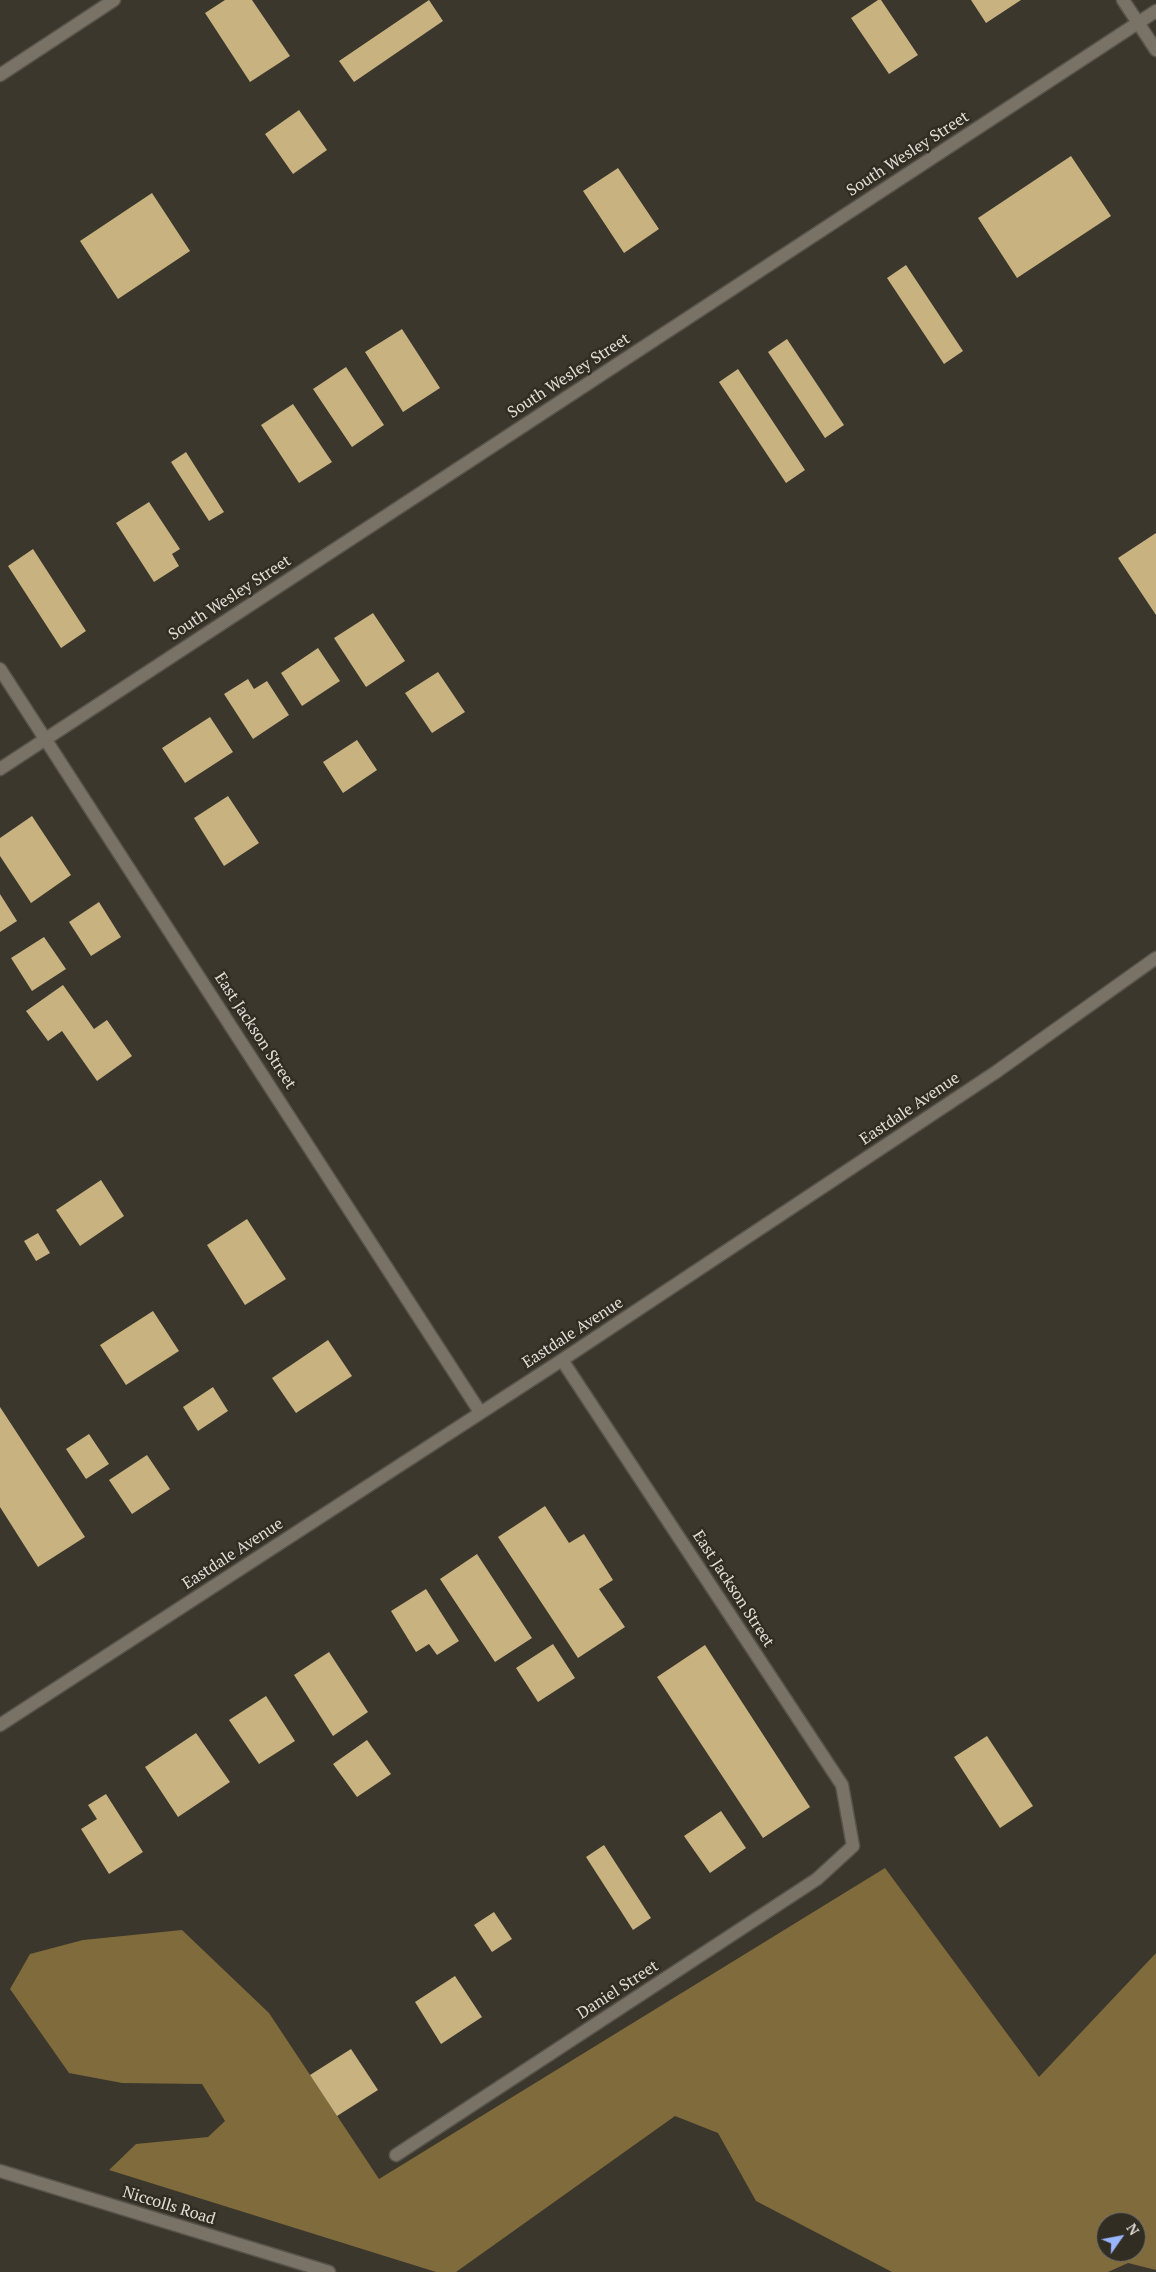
<!DOCTYPE html>
<style>
body{margin:0}
#map{position:relative;width:1156px;height:2272px;overflow:hidden;background:#3c372c;font-family:"PT Serif",serif}
canvas{display:block}
.north{position:absolute;left:1096px;top:2212px;width:50px;height:50px;box-sizing:border-box;background:#322d23;border:1px solid #78746b;border-radius:50%;rotate:57deg;font-size:14px;font-weight:700;line-height:20px;text-align:center;color:#e1ded7}
.north::after{content:'';display:block;margin:auto;width:18px;height:22px;background:#99b5fd;clip-path:polygon(50% 0,100% 100%,50% 72%,0 100%)}
</style>
<div id="map">
<canvas width="1156" height="2272"></canvas>
<div class="north">N</div>
</div>
<script>
const context = document.querySelector('canvas').getContext('2d');
context.lineJoin = 'round';
function paint(path, color) {
  context.fillStyle = color;
  context.fill(path, 'evenodd');
}
function trace(path, color, width, dash) {
  context.strokeStyle = color;
  context.lineWidth = width;
  context.lineCap = dash ? 'butt' : 'round';
  context.setLineDash(dash || []);
  context.stroke(path);
}
function write(font, color, halo, rows, align = 'center') {
  context.font = font + ' "PT Serif",serif';
  context.lineWidth = 5;
  context.setLineDash([]);
  context.textBaseline = 'middle';
  context.strokeStyle = halo;
  context.fillStyle = color;
  for (const [text, x, y, turn = 0] of rows) {
    context.save();
    context.translate(x, y);
    context.rotate((+turn || 0) * Math.PI / 180);
    context.textAlign = isNaN(turn) ? turn : align;
    if (halo) context.strokeText(text, 0, 0);
    context.fillText(text, 0, 0);
    context.restore();
  }
}
paint(new Path2D(`
 M885 1868 1039 2077 1156 1953V2270L1128 2263 1108 2272H892L756 2201 718 2133 675 2116 456 2272H436L109 2170 136 2144 208 2137 225 2121 202 2084 122 2083 69 2073 10 1989 30 1954 83 1940 182 1930 269 2013 379 2179ZM1106 2222H1136V2252H1106Z`), '#7f6b3b');
paint(new Path2D(`
 M225 0H252L290 56 250 82 205 13Z
 M429 0 443 21 354 82 339 61Z
 M878 0H881L918 55 889 74 851 18Z
 M971 0H1021L986 23Z
 M299 110 327 150 293 174 265 134Z
 M1071 156 1111 216 1017 278 978 218Z
 M618 168 659 229 624 253 583 191Z
 M152 193 190 251 118 299 80 241Z
 M906 265 963 351 944 364 887 278Z
 M402 329 440 388 403 412 365 352Z
 M787 339 844 425 825 438 768 352Z
 M346 367 384 425 352 447 313 389Z
 M738 369 805 470 786 483 719 382Z
 M293 404 332 462 299 483 261 425Z
 M186 452 224 512 209 521 171 462Z
 M149 502 180 549 172 554 179 566 154 582 116 523Z
 M1156 533V615L1118 558Z
 M33 549 86 631 61 648 8 566Z
 M373 613 405 661 366 687 334 638Z
 M318 648 340 681 302 706 281 673Z
 M438 672 465 712 432 733 405 693Z
 M248 679 254 689 267 681 289 715 253 739 224 694Z
 M210 717 233 752 185 783 162 748Z
 M357 740 377 770 343 793 323 762Z
 M228 796 259 843 224 866 194 818Z
 M32 816 71 875 31 903 0 856V838Z
 M0 894 17 921 0 932Z
 M99 902 121 937 91 956 69 922Z
 M44 937 66 969 32 991 11 958Z
 M63 985 94 1029 107 1020 132 1056 97 1081 62 1031 48 1041 26 1011Z
 M101 1180 124 1216 80 1246 56 1210Z
 M247 1219 286 1279 245 1305 207 1245Z
 M38 1233 50 1253 36 1261 24 1241Z
 M153 1311 179 1351 126 1385 100 1345Z
 M328 1340 352 1376 296 1413 272 1378Z
 M213 1387 228 1411 198 1431 183 1407Z
 M0 1407 85 1537 38 1567 0 1507Z
 M89 1434 109 1464 86 1479 66 1449Z
 M147 1455 170 1489 132 1514 109 1480Z
 M545 1506 569 1543 584 1534 613 1580 599 1589 625 1627 578 1658 498 1537Z
 M477 1554 532 1638 495 1662 440 1579Z
 M426 1589 459 1641 437 1655 429 1644 416 1652 391 1611Z
 M553 1644 575 1678 538 1702 516 1668Z
 M705 1645 810 1807 763 1838 657 1677Z
 M329 1652 368 1712 333 1736 294 1675Z
 M266 1696 295 1741 259 1764 229 1720Z
 M196 1733 230 1782 178 1817 145 1767Z
 M987 1736 1033 1806 1000 1828 954 1757Z
 M367 1740 391 1774 357 1797 333 1764Z
 M106 1794 143 1852 109 1874 81 1829 97 1819 88 1805Z
 M721 1811 746 1848 710 1873 684 1836Z
 M604 1845 651 1918 633 1930 586 1857Z
 M494 1912 512 1939 492 1952 474 1925Z
 M455 1976 482 2017 441 2044 415 2002Z
 M351 2049 378 2090 337 2116 310 2075Z`), '#c7b280');
const minor = new Path2D(`
 M1123 0 1156 50
 M0 75 114 0
 M0 669 480 1412
 M0 769 1156 11
 M0 1725 562 1360 996 1072 1156 958
 M396 2155 817 1879 853 1846 842 1785 562 1360
 M0 2171 329 2272`);
trace(minor, '#58544b', 15);
trace(minor, '#787366', 12);
write('16px', '#e1ded7', '#322d23', [
 ["South Wesley Street",908,154,-33],
 ["South Wesley Street",569,376,-33],
 ["South Wesley Street",230,598,-33],
 ["East Jackson Street",255,1031,57],
 ["Eastdale Avenue",910,1109,-34],
 ["Eastdale Avenue",573,1333,-33],
 ["Eastdale Avenue",233,1554,-33],
 ["East Jackson Street",733,1589,57],
 ["Daniel Street",618,1990,-33],
 ["Niccolls Road",169,2206,17]
]);
</script>
